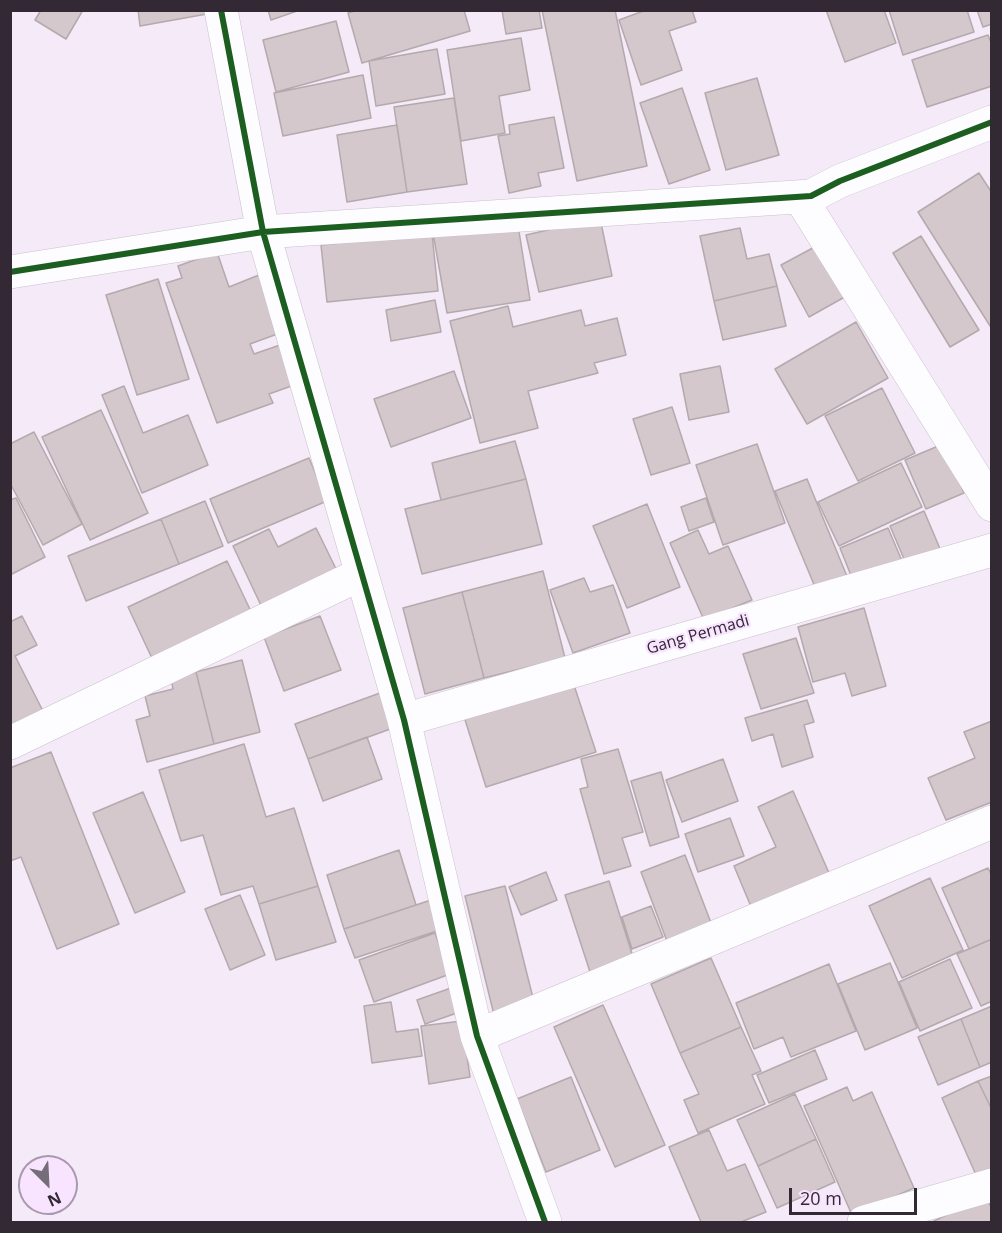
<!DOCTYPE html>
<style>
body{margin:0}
#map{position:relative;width:1002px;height:1233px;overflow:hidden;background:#f4eaf8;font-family:"Open Sans",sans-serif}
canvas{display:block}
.frame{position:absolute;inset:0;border:12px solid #332935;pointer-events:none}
.north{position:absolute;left:18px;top:1155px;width:60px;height:60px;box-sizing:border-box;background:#f8e4fe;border:2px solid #a999ae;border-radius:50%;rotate:156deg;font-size:16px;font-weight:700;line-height:24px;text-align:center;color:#332935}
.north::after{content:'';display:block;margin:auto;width:21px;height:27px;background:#776d79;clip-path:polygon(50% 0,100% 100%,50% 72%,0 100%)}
.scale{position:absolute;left:789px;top:1188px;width:128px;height:27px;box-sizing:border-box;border:3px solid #332935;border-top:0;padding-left:8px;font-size:18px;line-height:21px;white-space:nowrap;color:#332935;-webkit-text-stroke:4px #f8e4fe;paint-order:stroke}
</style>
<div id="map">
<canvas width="1002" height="1233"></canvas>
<div class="frame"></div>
<div class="north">N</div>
<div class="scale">20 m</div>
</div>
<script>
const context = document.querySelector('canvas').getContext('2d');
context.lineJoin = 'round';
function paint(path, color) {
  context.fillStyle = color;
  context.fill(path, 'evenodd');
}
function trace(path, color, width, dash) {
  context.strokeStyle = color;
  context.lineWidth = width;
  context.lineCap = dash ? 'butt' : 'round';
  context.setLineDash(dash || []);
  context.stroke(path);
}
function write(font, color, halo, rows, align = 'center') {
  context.font = font + ' "Open Sans",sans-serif';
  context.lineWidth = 4.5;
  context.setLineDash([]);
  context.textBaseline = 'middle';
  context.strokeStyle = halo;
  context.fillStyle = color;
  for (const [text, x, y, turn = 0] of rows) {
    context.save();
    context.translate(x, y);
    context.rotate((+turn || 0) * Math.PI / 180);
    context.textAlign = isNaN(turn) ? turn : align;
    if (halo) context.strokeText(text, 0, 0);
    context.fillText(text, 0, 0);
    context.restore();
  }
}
const building = new Path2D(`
 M41 10H83L66 39 35 20Z
 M138 10H206L207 14 140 26Z
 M268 10H300L271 20Z
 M358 10H464L470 31 362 63 348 13Z
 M502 10H539L542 28 506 34Z
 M542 10H615L647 166 577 181Z
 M646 10H692L696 22 669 31 682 70 641 85 619 20Z
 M826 10H884L896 43 845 62Z
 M889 10H967L974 32 903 55Z
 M977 10H992V24L983 27Z
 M336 21 349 72 276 92 263 40Z
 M988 35 992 45V86L927 107 912 60Z
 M521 38 530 90 499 96 505 133 461 141 447 50Z
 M437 49 445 94 376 106 369 61Z
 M363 75 371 118 283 136 274 93Z
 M757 78 779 155 726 170 705 93Z
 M682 88 710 170 669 184 640 103Z
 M454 98 467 184 407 192 394 107Z
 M554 117 564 168 538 173 541 186 509 193 498 136 510 134 509 125Z
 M397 125 407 192 347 202 337 135Z
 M979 173 992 193V329L918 212Z
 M600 218 612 276 539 292 526 235Z
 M517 219 530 300 447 313 433 233Z
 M740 228 747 259 769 254 777 286 714 301 700 236Z
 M432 234 438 291 327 302 321 245Z
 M921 236 979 330 950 347 893 253Z
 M822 243 850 294 809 317 781 265Z
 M217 252 229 287 259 275 280 333 250 344 254 354 283 344 297 384 269 394 273 403 217 423 166 283 182 278 178 266Z
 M158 279 189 379 137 395 106 295Z
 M777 286 786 326 723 340 714 301Z
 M435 300 441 332 391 341 386 310Z
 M508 306 513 327 581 310 585 326 617 318 626 355 594 363 598 373 528 391 538 428 480 443 450 321Z
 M856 322 888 378 807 424 775 369Z
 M720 366 729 412 689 420 680 374Z
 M454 371 471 418 391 447 374 399Z
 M124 386 143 433 188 415 208 465 142 493 102 395Z
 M882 388 915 453 858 481 825 416Z
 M672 407 690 463 651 475 633 419Z
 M101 410 148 513 90 540 42 437Z
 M34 432 82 524 43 545 10 483V444Z
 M515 441 526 479 441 500 432 463Z
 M757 444 785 523 723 545 696 465Z
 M943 444 964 493 926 509 905 460Z
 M309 458 327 501 228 543 210 499Z
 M901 463 922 507 839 546 818 502Z
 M526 479 542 544 422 574 405 509Z
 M807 479 851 586 820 599 775 491Z
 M16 498 45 557 10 575V500Z
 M706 498 714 522 689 531 681 507Z
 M205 501 223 546 179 564 161 519Z
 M647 504 680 587 627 608 593 526Z
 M924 511 944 558 910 573 890 526Z
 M161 519 179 564 86 601 68 556Z
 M316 528 340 577 265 614 233 546 269 529 278 547Z
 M888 528 905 568 856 588 840 548Z
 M698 530 709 554 728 546 752 600 704 620 670 543Z
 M227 561 256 622 157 669 128 607Z
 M543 571 565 658 484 678 462 592Z
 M584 578 590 592 613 585 630 633 573 653 550 590Z
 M462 592 484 678 425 694 403 608Z
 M864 608 886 686 852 696 845 673 813 682 798 627Z
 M22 616 37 645 15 656 45 715 10 732V622Z
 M320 616 341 670 284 691 264 637Z
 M796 638 814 693 761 709 743 654Z
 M242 660 260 732 214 744 196 672Z
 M196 672 214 744 147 762 136 720 150 716 145 696 173 689 171 678Z
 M571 676 596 752 486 787 462 710Z
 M380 693 393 728 308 759 295 724Z
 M807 700 814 722 804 725 813 757 782 767 773 734 752 741 745 718Z
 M992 721V802L946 820 928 778 975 758 964 732Z
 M367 737 382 779 323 801 308 759Z
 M244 744 266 817 294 808 318 886 259 904 253 886 221 895 203 835 181 841 159 770Z
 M618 749 643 832 622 838 631 866 604 874 580 789 588 787 581 759Z
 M51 752 119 924 57 949 21 857 10 861V768Z
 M723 759 738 801 682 822 666 780Z
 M661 772 679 837 650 846 631 781Z
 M793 791 829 873 752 909 734 866 776 847 758 807Z
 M143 792 185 892 135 913 93 813Z
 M730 818 744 856 698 872 685 834Z
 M399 850 416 905 344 929 327 875Z
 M685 855 713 928 668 944 641 872Z
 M988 868 992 876V939L969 949 942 888Z
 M546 872 557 900 521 915 509 887Z
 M930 878 963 950 902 978 869 906Z
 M609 881 634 960 591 975 565 895Z
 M318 886 336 942 276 960 259 904Z
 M505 886 536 1010 495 1019 465 896Z
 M240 895 265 955 230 970 205 909Z
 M431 900 440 930 355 958 344 929Z
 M651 906 663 937 632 949 622 917Z
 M435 933 450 974 374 1002 359 960Z
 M992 939V1001L981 1006 957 954Z
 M711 958 741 1027 680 1053 651 984Z
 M950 959 972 1008 920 1031 899 982Z
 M890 963 917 1028 865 1050 838 984Z
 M829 964 856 1031 791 1057 783 1037 754 1049 736 1003Z
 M451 988 460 1012 425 1024 417 1000Z
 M391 1002 396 1032 418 1029 422 1056 372 1063 364 1006Z
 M603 1005 665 1145 615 1167 554 1027Z
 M992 1006V1062L980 1067 961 1019Z
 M961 1019 980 1067 938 1085 918 1037Z
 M462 1021 470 1077 429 1084 421 1026Z
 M741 1027 761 1071 752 1075 765 1104 698 1133 684 1100 699 1094 680 1053Z
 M815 1050 827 1079 769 1103 757 1075Z
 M992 1076V1110L978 1081Z
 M571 1077 600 1150 546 1172 517 1099Z
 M978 1081 992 1110V1179L980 1184 942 1098Z
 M847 1087 853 1101 872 1092 914 1188 852 1215 804 1106Z
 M795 1094 816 1139 758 1166 737 1120Z
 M709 1130 727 1171 745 1164 766 1212 741 1222H701L669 1147Z
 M816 1139 835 1182 777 1208 758 1166Z
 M985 1196 992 1209V1222H932Z`);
paint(building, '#d5c8cc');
trace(building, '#b4a9ac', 1.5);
const minor = new Path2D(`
 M221 10 263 232 811 196 840 181 992 122
 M800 197 992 505
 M10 272 263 232 404 720 477 1036 545 1222
 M404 720 992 550
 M10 743 361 574
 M477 1036 992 822
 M864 1222 992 1185`);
trace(minor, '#cac1cd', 34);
trace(minor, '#fdfcfe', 33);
trace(new Path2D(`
 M221 10 263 232 811 196 840 181 992 122
 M10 272 263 232 404 720 477 1036 545 1222`), '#1b5e20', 6);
write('16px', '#332935', '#f8e4fe', [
 ["Gang Permadi",698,635,-16]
]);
</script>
